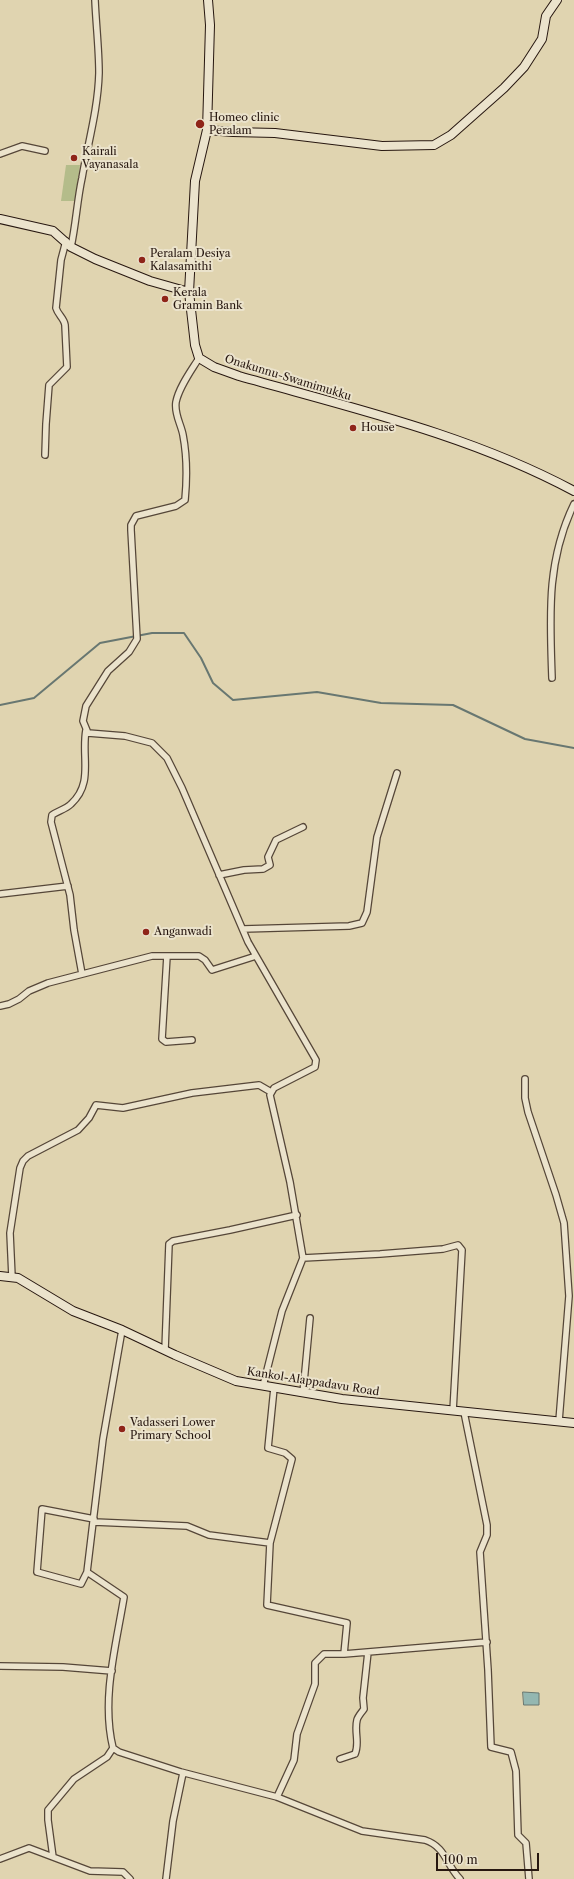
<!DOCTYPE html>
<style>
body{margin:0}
#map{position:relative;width:574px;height:1879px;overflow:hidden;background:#e0d4b0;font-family:"Libre Caslon Text",serif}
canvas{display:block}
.scale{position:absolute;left:436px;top:1853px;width:103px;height:18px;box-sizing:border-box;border:2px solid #271710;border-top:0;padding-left:5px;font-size:12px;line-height:14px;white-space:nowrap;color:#271710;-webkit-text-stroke:3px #ebe3cc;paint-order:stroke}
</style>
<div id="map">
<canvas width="574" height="1879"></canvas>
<div class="scale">100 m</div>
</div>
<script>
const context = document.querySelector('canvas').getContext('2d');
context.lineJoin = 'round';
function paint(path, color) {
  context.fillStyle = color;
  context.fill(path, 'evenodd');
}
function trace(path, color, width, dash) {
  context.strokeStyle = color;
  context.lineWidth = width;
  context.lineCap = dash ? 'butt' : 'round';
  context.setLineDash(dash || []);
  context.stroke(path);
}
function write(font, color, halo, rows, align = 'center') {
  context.font = font + ' "Libre Caslon Text",serif';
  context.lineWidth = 4;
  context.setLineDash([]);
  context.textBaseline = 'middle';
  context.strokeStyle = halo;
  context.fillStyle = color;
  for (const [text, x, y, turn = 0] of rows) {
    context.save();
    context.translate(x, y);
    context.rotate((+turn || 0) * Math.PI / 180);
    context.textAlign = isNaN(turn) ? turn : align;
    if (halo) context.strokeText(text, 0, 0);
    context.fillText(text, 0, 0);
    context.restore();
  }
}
paint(new Path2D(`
 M66 165H80L75 201H61Z`), '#b4bc8a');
const water = new Path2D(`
 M523 1692 539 1693V1705H524Z`);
paint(water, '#94b7b1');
trace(water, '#687771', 1);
trace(new Path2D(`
 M0 705 34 698 100 643 152 633H184L201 658 213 683 233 700 317 692 381 703 453 705 525 739 574 748`), '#687771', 2);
const street = new Path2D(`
 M0 154 22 146 45 151
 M71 247C76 224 77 201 82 178 88 143 98 109 99 73 99 49 96 24 95 0
 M199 358C191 371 179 387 176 402 174 414 181 424 183 435 187 456 187 479 185 500L176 506 136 516 131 525V530L137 639 129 652 108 671 86 706 83 721 88 733 125 736 152 743 167 758 182 788 248 942 316 1060 315 1067 274 1088 270 1095 290 1182 303 1258 282 1311 263 1386
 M45 455 46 424 49 385 67 367 65 325C64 318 58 315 56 308L61 260 66 241
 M552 678C550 616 546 562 574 504
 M219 875 244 870 263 869 270 865 268 857 276 840 303 827
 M0 894 68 886
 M243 929 349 926 362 923 367 912 377 837 397 773
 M167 956 162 1039 166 1042 192 1040
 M82 974 74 930 70 895 51 822 52 815C58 811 66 809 71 804 94 783 81 757 86 730
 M0 1006 9 1004 19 999 29 991 48 983 152 956H199L205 960 212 970 256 956
 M525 1079V1098L528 1112 556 1195 564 1223 569 1296 559 1421
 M303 1258 380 1254 443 1249 458 1245 462 1250 453 1411
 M12 1277 10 1233 20 1168 23 1161 28 1156 78 1130 89 1118 96 1105 123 1108 192 1093 259 1085 271 1092
 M122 1330 103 1439 87 1572 124 1597C116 1646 101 1699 113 1748L119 1752 181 1772 277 1797 362 1831 425 1840C446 1847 446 1865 460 1879
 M165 1350 169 1244 173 1241 230 1230 297 1215
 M303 1393 310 1318
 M464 1412 487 1525V1535L480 1552 488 1670 491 1747 511 1752 516 1771 518 1835 526 1843 529 1879
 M94 1522 187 1526 209 1535 270 1543 292 1459 285 1453 268 1448 274 1388
 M270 1543 267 1605 347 1623 344 1654H324L315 1663V1684L297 1734 294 1760 277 1797
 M87 1572 81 1584 37 1572 42 1509 94 1519
 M344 1654 487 1642
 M0 1666 63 1667 112 1671
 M340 1759 355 1754C360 1743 354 1732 357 1720 358 1716 362 1712 364 1709L363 1698 368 1652
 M53 1857 48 1820V1810L74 1779 107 1757 113 1748
 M0 1859 29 1848 90 1871 123 1872 130 1879
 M166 1879 173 1821 183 1773`);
const secondary = new Path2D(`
 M208 0 210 25 207 130 195 181 189 292 195 345 199 358 214 367 239 376C352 408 470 435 574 491
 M207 130 233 132 275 133 382 146 434 145 451 135 504 88 524 67 542 39 546 16 557 0
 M0 219 53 231 71 247 95 259 150 281 189 292
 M0 1276 18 1278 73 1311 122 1330 175 1355 236 1381 342 1399 574 1423`);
trace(street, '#554638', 8);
trace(secondary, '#271710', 10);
trace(street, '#ebe3cc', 5.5);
trace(secondary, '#ebe3cc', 8);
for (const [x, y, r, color] of [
 [200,124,5,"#8f2418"],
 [74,158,4,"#8f2418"],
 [142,260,4,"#8f2418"],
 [165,299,4,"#8f2418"],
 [353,428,4,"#8f2418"],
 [146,932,4,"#8f2418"],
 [122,1429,4,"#8f2418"]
]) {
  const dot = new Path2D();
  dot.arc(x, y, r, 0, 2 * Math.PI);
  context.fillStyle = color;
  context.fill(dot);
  trace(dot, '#ebe3cc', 1.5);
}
write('11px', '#271710', '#ebe3cc', [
 ["Homeo clinic",209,118],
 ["Peralam",209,131],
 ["Kairali",82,152],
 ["Vayanasala",82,165],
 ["Peralam Desiya",150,254],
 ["Kalasamithi",150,267],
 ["Kerala",173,293],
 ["Gramin Bank",173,306],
 ["House",361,428],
 ["Anganwadi",154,932],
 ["Vadasseri Lower",130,1423],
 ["Primary School",130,1436]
], 'left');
write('11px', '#271710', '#ebe3cc', [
 ["Onakunnu-Swamimukku",288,378,17],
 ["Kankol-Alappadavu Road",313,1382,9]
]);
</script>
